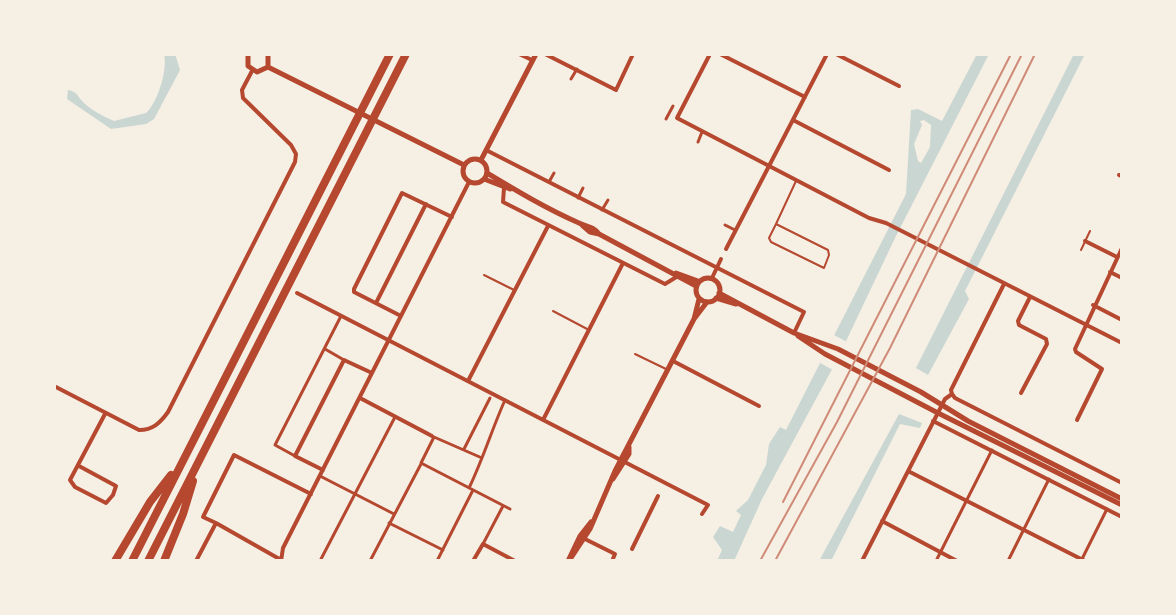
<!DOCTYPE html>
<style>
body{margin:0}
#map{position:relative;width:1176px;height:615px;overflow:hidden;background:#f6efe4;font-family:"Varela Round",sans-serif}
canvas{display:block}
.frame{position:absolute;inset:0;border:56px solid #f6efe4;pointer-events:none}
</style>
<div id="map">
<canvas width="1176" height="615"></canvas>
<div class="frame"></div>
</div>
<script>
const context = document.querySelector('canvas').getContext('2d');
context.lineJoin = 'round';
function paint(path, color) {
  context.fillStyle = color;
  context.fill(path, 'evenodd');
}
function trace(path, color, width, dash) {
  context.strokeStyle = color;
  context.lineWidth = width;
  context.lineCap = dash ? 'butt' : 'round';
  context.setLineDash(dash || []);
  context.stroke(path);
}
paint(new Path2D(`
 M164 54H175L180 70 154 119 146 124 111 129 67 99 68 90C78 92 77 96 83 102 91 110 104 117 114 121L146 113C158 102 168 69 164 54Z
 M977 54H989L895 238 837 360 762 499 734 561H717L722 550 713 537 720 526 733 532 741 515 736 511 748 500 766 465 769 444 780 427 786 430 906 194 911 110 918 109 942 121ZM924 120 931 125 930 147 921 163 918 161 914 144 922 125 920 121Z
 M1074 54H1085L965 291 969 299 928 375 916 368Z
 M899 414 922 423 920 428 900 424 831 561H819Z`), '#c9d6d2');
paint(new Path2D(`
 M834 335 849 343 835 371 820 363Z`), '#f6efe4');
trace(new Path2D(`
 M776 224 828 250 829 255 824 268 771 242 769 238Z
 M776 224 796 181
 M1081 250 1090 231
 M484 275 514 290
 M553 311 589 330
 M635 354 666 369`), '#b5482f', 2);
trace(new Path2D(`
 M571 79 577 69
 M666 119 673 106
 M698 142 702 132
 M549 182 554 173
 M578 198 583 188
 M602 210 608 200
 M725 225 735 230
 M325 349 344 360
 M434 437 421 463 510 509
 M434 437 482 458
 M464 449 490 398
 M295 456 275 445 341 316
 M320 476 394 514
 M469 488C483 459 492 429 505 400
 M389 523 443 550
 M483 544 503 506
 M1082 559 1107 509
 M320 561 395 417
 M370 561 421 464
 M437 561 473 490
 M936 561 992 450
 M1008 561 1049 479`), '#b5482f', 3);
trace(new Path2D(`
 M519 54 532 60
 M545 54 616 90 633 54
 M710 54 677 118 869 218 886 223 1122 343
 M720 54 805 97
 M836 54 899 86
 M793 120 889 170
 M486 150 804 312 794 333
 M1119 175 1122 176
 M504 188 503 202 665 284 678 276
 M1085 241 1117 257
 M726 249 827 54
 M1110 272 1122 278
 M712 278 721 259
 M297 293 708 505 702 514
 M376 303 426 204
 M1093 305 1122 320
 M401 316 354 292V289L402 193 452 217
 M673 361 759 406
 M468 381 548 226
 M54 386 139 430C153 430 160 423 168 412L295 162 296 154 291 145 243 98 242 90 252 71
 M1021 393 1047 344 1046 339 1019 325 1018 321 1030 297
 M952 394 955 398 1122 483
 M360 398 432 436
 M543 420 623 263
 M1077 420 1102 369 1076 352 1075 349 1122 248
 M933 421 1122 517
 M79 466 116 486 113 495 106 503 75 487 70 480 105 414
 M323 470 295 456 344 360 372 373
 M908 471 1085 561
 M882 521 957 561
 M216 523 203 517 234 455 311 494
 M583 538 615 554 612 561
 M632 549 658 496
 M196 561 216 523 283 561
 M281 561 283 548 469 182
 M473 561 483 544 515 561
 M862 561 945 399 952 394 951 390 1004 284`), '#b5482f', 4);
trace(new Path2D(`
 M248 54V66L257 72 268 67V54
 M268 67 464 165
 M463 171a12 12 0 1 1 24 0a12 12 0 1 1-24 0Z
 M481 160 536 54
 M487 173C517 191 547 209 579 223 587 227 593 226 599 234L696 286
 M484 179 510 189
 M582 225 590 232 599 234
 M676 273 698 281
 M696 290a12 12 0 1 1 24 0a12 12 0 1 1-24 0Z
 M719 293 794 333 838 349 921 392 968 421 1122 499
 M716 298 736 304
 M694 319 707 302
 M798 336 825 354 938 413 1122 505
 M613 479 629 454V447
 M568 561 580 536 591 522
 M569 561 590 529 615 471 694 319 699 299`), '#b5482f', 5);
trace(new Path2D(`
 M115 561 150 502 171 475
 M132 561 390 54
 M148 561 406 54
 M164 561 183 514 193 481`), '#b5482f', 8);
trace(new Path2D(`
 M783 502 1011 54
 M760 561 837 422 1022 54
 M775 561 890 348 1035 54`), '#cf8b77', 2);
</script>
